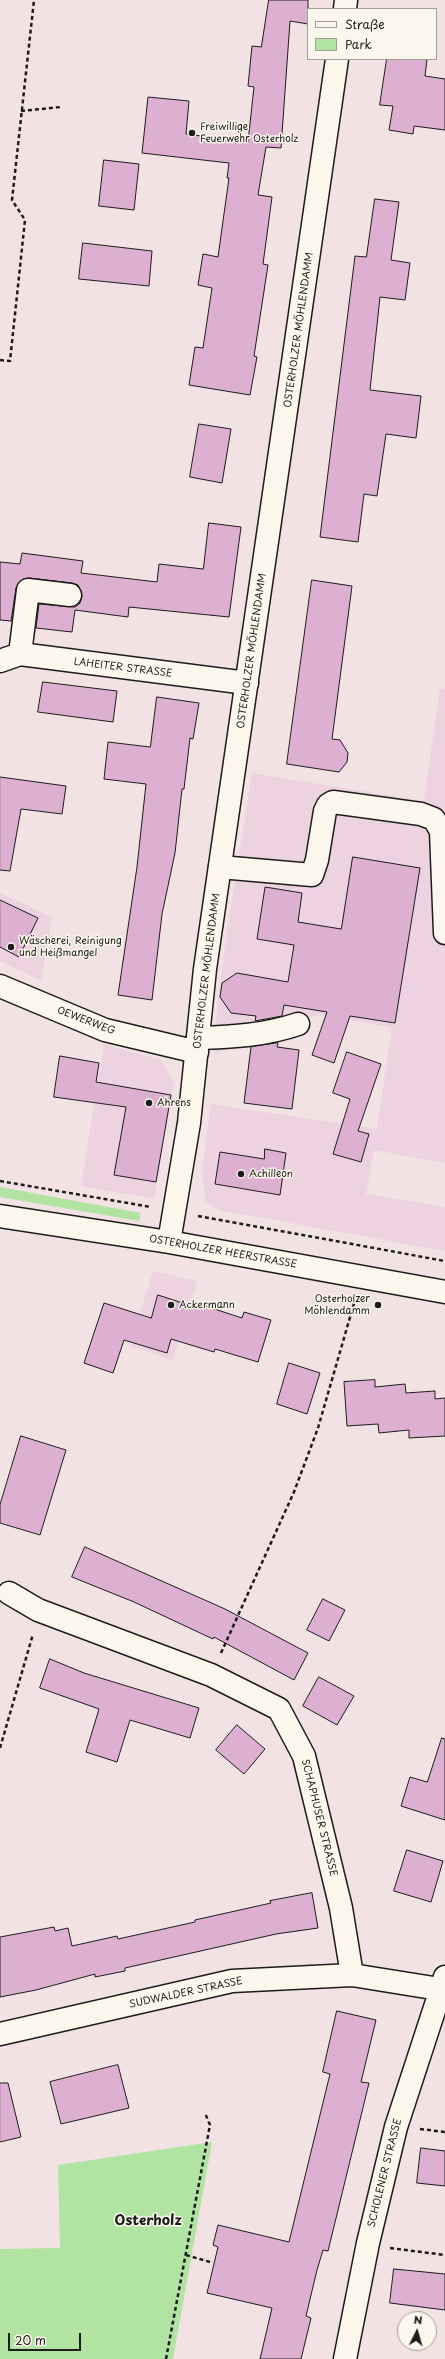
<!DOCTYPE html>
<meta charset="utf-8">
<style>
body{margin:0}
#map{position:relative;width:445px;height:2359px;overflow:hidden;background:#f2e2e4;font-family:"Playpen Sans",sans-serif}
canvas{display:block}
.legend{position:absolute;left:307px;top:8px;width:130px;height:52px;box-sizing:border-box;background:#fbf7ec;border:1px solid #a29f99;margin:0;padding:5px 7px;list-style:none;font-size:12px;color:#1c1c1c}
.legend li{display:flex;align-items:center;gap:8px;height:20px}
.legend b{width:20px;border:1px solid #a29f99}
.north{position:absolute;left:397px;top:2311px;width:40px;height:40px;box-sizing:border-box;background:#fbf7ec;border:1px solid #a29f99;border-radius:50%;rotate:5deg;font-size:11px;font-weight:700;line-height:16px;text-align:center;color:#1c1c1c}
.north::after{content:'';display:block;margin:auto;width:14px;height:18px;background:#1c1c1c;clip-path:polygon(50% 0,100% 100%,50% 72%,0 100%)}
.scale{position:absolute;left:8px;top:2333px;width:73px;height:18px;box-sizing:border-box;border:2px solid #1c1c1c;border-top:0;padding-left:5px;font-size:12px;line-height:14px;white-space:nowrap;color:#1c1c1c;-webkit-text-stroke:3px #fbf7ec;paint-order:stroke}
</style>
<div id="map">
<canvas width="445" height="2359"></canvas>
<ul class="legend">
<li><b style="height:5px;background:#fbf7ec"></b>Straße</li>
<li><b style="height:11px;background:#b1e3a3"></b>Park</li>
</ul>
<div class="north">N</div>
<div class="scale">20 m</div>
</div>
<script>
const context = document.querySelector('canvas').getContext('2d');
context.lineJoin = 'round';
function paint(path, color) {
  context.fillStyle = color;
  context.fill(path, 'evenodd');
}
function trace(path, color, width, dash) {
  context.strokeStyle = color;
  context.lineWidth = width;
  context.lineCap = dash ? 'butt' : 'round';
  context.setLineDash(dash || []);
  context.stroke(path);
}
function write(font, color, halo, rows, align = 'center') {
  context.font = font + ' "Playpen Sans",sans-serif';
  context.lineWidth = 3;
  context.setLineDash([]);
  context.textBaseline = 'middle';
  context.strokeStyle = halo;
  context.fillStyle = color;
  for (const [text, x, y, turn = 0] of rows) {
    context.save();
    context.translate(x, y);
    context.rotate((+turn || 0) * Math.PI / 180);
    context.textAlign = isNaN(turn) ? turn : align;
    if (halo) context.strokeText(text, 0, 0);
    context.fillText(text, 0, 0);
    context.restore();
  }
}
paint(new Path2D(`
 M440 689H445V1163L374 1150 366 1194 445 1207V1251L219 1210 205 1201 202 1169 211 1104 377 1129 392 1028 319 1014 215 1054 217 1007 228 924 252 773 424 801Z
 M0 893 52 917 41 981 0 961Z
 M104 1044 161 1060 174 1083 154 1199 81 1186Z
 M153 1271 197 1281 173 1360 130 1346Z`), '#ecd3df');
paint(new Path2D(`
 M0 1187 141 1213 139 1221 0 1197Z
 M212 2142 173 2359H0V2249L60 2248 58 2165Z`), '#b1e3a3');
const building = new Path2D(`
 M269 0H308V24L290 21 281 148 266 147 258 195 272 197 263 264 268 265 254 356 257 357 250 395 189 385 195 347 203 348 212 288 198 285 203 254 218 257 229 178H227L229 163 142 153 148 97 189 101 186 134 248 142 254 87 248 86 252 46 261 47Z
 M387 59H427L425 76 445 79V130L414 126 413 134 389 130 393 106 380 105Z
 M104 160 139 164 134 210 99 206Z
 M375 199 399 202 391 260 410 263 405 300 380 297 370 390 421 396 416 438 386 434 377 496 364 494 358 542 320 537 355 256 366 257Z
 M83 243 152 251 149 286 79 279Z
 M199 424 231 429 222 483 190 477Z
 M209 523 241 527 229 617 129 607 128 617 75 610 72 632 36 628 39 604 75 607 80 603 82 596 78 585 72 583 29 578 23 579 16 588 11 621 0 620V562L20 564 22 553 83 561 81 573 157 582 159 564 203 569Z
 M312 580 352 586 332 739 340 740 348 753 347 762 339 772 287 764Z
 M43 682 117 691 113 722 38 712Z
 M157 697 199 703 193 739 190 738 184 789H182L175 853 162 914 152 1000 118 995 137 867 146 784 104 779 108 742 150 747Z
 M0 777 66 786 62 814 21 809 10 871 0 870Z
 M353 857 420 868 395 1023 350 1016 334 1063 312 1055 327 1012 284 1005 282 1016 255 1021 256 1016 231 1013 220 997 222 983 237 973 288 982 294 945 257 939 265 887 302 893 298 922 341 929Z
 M0 900 38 918 19 957 0 947Z
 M278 1043 277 1047 299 1050 292 1109 244 1103 251 1047Z
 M347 1052 381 1064 358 1131 369 1134 361 1162 333 1154 350 1099 333 1093Z
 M60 1056 99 1063 96 1082 171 1095 156 1182 114 1175 126 1107 54 1097Z
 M265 1149 286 1153 280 1195 215 1184 220 1152 264 1159Z
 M158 1295 198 1308 199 1304 242 1318 244 1312 271 1320 258 1362 215 1349 214 1352 171 1339 167 1353 124 1340 113 1373 84 1363 104 1303 151 1318Z
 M289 1363 320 1373 307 1414 277 1404Z
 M375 1380V1387L405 1384 406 1393 435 1391V1399L445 1398V1436L409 1438V1430L379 1433 378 1424 347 1426 344 1382Z
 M21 1436 66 1450 40 1535 0 1523V1505Z
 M85 1547 225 1609 308 1653 294 1680 214 1637 213 1639 134 1602 72 1577Z
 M323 1599 345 1610 329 1641 307 1630Z
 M50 1659 84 1673 199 1708 190 1738 130 1720 117 1762 86 1752 99 1709 40 1688Z
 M319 1677 354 1696 337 1725 303 1706Z
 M237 1725 265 1749 244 1774 216 1750Z
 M442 1738 445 1739V1820L401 1806 410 1777 427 1782Z
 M407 1850 443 1861 431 1902 394 1891Z
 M312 1893 318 1928 276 1934 125 1968V1971L95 1977V1974L36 1990 0 1997V1937L54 1927 55 1931 68 1928 72 1946 117 1936 118 1939 195 1922V1920L271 1903 270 1901Z
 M337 2011 376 2020 361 2082 369 2083 328 2251 323 2250 317 2270 306 2316 311 2318 301 2359H260L272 2308 207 2293 218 2247 213 2245 218 2225 289 2242 330 2074 323 2072Z
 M118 2065 129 2108 61 2124 50 2082Z
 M0 2083H8L21 2137 0 2142Z
 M421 2148 445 2151V2186L417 2183Z
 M394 2269 445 2274V2310L390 2303Z`);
paint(building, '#ddb0d2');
trace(building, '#1c1c1c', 1);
const minor = new Path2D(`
 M20 654 28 590 70 595
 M0 661 20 654 247 683
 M220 867 312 875 317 860 325 811 328 805 333 802 421 814 434 819 441 831 445 933
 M0 986 105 1030 197 1052
 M198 1038C233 1037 266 1035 298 1024
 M9 1593 38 1610 211 1675 279 1709 304 1756 341 1908 352 1975
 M0 2034 232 1981 352 1975 445 1990
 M345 2359 368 2243 396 2127 445 1977`);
const major = new Path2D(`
 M345 9 346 0
 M0 1216 169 1242 445 1292
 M169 1242 189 1123 205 969 337 59`);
trace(minor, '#1c1c1c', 25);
trace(major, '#1c1c1c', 25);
trace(new Path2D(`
 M21 111 61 107
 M0 360 10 361 25 220 12 200 34 0
 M0 1181 151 1207
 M198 1216 445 1261
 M221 1653 294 1492 318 1428 355 1300
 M0 1748 33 1634
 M420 2129 445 2132
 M390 2248 445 2255
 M186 2255 210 2262
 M166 2359 210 2125 205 2113`), '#1c1c1c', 2.5, [4, 3]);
trace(minor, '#fbf7ec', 22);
trace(major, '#fbf7ec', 22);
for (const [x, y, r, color] of [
 [192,133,4,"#1c1c1c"],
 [11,947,4,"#1c1c1c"],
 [149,1103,4,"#1c1c1c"],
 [241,1174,4,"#1c1c1c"],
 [171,1305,4,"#1c1c1c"],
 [378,1305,4,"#1c1c1c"]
]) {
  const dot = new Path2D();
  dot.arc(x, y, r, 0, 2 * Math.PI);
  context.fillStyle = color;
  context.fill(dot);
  trace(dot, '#fbf7ec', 1.5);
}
write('10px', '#1c1c1c', '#fbf7ec', [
 ["Freiwillige",200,127],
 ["Feuerwehr Osterholz",200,139],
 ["Wäscherei, Reinigung",19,941],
 ["und Heißmangel",19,953],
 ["Ahrens",157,1103],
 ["Achilleon",249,1174],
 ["Osterholzer",370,1299,"right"],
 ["Möhlendamm",370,1311,"right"],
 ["Ackermann",179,1305]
], 'left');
write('10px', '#1c1c1c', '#fbf7ec', [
 ["OSTERHOLZER MÖHLENDAMM",299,330,-82],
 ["OSTERHOLZER MÖHLENDAMM",252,651,-82],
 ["LAHEITER STRASSE",123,668,7],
 ["OSTERHOLZER MÖHLENDAMM",207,971,-83],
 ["OEWERWEG",86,1021,21],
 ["OSTERHOLZER HEERSTRASSE",223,1252,10],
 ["SCHAPHUSER STRASSE",319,1818,76],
 ["SUDWALDER STRASSE",186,1993,-12],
 ["SCHOLENER STRASSE",385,2173,-76]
]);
write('bold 14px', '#1c1c1c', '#fbf7ec', [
 ["Osterholz",148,2221]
]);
</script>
